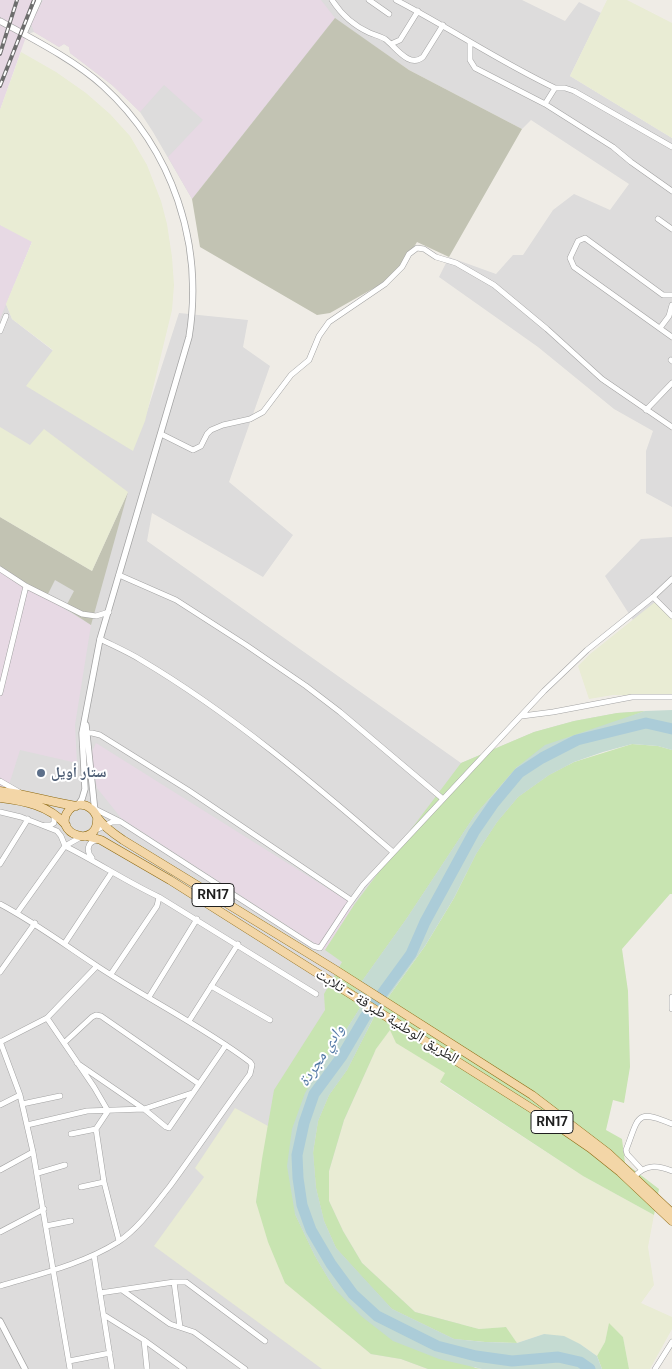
<!DOCTYPE html>
<meta charset="utf-8">
<style>
body{margin:0}
canvas{display:block;background:#efece6}
</style>
<canvas width="672" height="1369"></canvas>
<script>
const context = document.querySelector('canvas').getContext('2d');
context.lineJoin = 'round';
function paint(path, color) {
  context.fillStyle = color;
  context.fill(path, 'evenodd');
}
function trace(path, color, width, dash) {
  context.strokeStyle = color;
  context.lineWidth = width;
  context.lineCap = dash ? 'butt' : 'round';
  context.setLineDash(dash || []);
  context.stroke(path);
}
function write(font, color, halo, rows, align = 'center') {
  context.font = font + ' "DM Sans","Noto Naskh Arabic",sans-serif';
  context.lineWidth = 4;
  context.setLineDash([]);
  context.textBaseline = 'middle';
  context.strokeStyle = halo;
  context.fillStyle = color;
  for (const [text, x, y, turn = 0] of rows) {
    context.save();
    context.translate(x, y);
    context.rotate((+turn || 0) * Math.PI / 180);
    context.textAlign = isNaN(turn) ? turn : align;
    if (halo) context.strokeText(text, 0, 0);
    context.fillText(text, 0, 0);
    context.restore();
  }
}
paint(new Path2D(`
 M37 0H522L565 21 579 2 601 13 570 76 672 138V507L646 493V451L653 431 614 409 538 347 439 277 449 257 496 274 513 255H523L553 210 574 194 610 210 629 184 531 120 522 129 409 70 335 19 192 199 153 132 140 112 130 102 112 85 70 53 69 47 64 44 59 47 34 32 27 34 23 31Z
 M0 225 32 241 6 304 12 319 144 421 179 313 248 320 243 347 270 366 229 482 293 535 263 577 152 513 147 541 461 763 534 732 574 721 617 713 645 711 605 726 355 991 475 1368 482 1369H0Z
 M672 537V626L636 625 605 576 641 539Z`), '#dddcdc');
paint(new Path2D(`
 M0 0H37L23 31 27 34 0 110Z
 M43 0H321L335 18 192 199 168 157 203 120 164 85 140 112 112 85 70 53 69 47 64 44 59 47 34 32 31 24Z
 M0 225 32 241 0 319Z
 M0 570 91 625 75 725 77 763 20 750 8 788 0 787Z
 M96 743 354 905 325 950 121 818 97 788 90 756Z`), '#e7d9e4');
paint(new Path2D(`
 M335 18 409 70 522 129 449 257 417 242 397 275 330 313 317 315 200 247 192 199Z
 M128 492 91 625 65 608 74 591 55 580 46 598 0 570V517L92 571Z`), '#c2c3b3');
paint(new Path2D(`
 M607 0H627L672 23V138L570 76Z
 M21 52 56 72 86 93 110 114 130 136 147 165 161 201 167 224 172 257 174 285 172 310 145 421 133 451 26 386 53 350 12 319 6 304 32 242 0 225V110Z
 M0 427 30 445 44 429 128 492 92 571 0 517Z
 M655 602 672 619V696L613 695 589 699 578 666 590 654Z
 M390 1029 397 1043 446 1073 440 1083 583 1176 654 1215 648 1247 654 1285 641 1303 672 1317V1329L650 1369H629L623 1337 609 1324 605 1342 597 1356 580 1344 544 1334 517 1343 506 1327 479 1329 415 1312 362 1263 343 1231 329 1201V1171L344 1120 376 1049Z
 M235 1108 268 1126 256 1202 336 1324 371 1354 401 1359 428 1369H322L154 1246 204 1177 195 1168Z`), '#e9ecd4');
paint(new Path2D(`
 M645 711 605 726 517 767 475 815 407 918 355 991 360 1008 339 1041 321 1065 295 1214 315 1256 334 1288 475 1368 482 1369H428L401 1359 371 1354 285 1283 268 1242 256 1202 262 1159 274 1090 325 1010 324 994 342 962 325 950 354 905 461 763 534 732 574 721 617 713Z
 M632 744 658 746 672 750V894H670L622 949 628 991 630 1067 624 1103 613 1100 606 1130 622 1139 625 1163 659 1189 654 1215 583 1176 440 1082 445 1073 396 1043 390 1030 376 1049 344 1120 329 1171V1201L343 1231 362 1263 415 1312 479 1329 506 1327 517 1343 485 1342 454 1339 392 1309 365 1280 336 1248 324 1221 316 1188 313 1153 318 1121 329 1095 347 1070 374 1017 425 946 454 898 476 854 497 822 518 797 549 775 574 762Z
 M609 1323 623 1337 629 1369H602L597 1356 605 1342Z`), '#c8e4b1');
paint(new Path2D(`
 M672 710V750L658 746 632 744 603 752 574 762 549 775 518 797 497 822 476 854 454 898 425 946 374 1017 347 1070 329 1095 318 1121 313 1152 316 1188 324 1221 336 1248 392 1309 454 1339 485 1342 517 1343 544 1334 564 1336 580 1344 597 1356 602 1369H482L439 1359 393 1341 361 1316 334 1288 315 1256 295 1214 287 1166 292 1129 305 1093 321 1065 339 1041 360 1008 355 991 407 918 475 815 517 767 545 745 645 711Z`), '#c5dbd2');
trace(new Path2D(`
 M590 1369 580 1362 558 1357 512 1361 476 1356 437 1346 377 1316 353 1294 331 1264 311 1230 302 1205 298 1178 297 1155 304 1123 314 1094 342 1056 365 1017 411 954 425 922 474 832 494 803 519 773 542 758 577 740 646 723 672 729`), '#abccd8', 11);
const minor = new Path2D(`
 M332 0C341 14 354 26 370 33 375 35 380 36 385 39 395 46 409 69 423 57L443 25
 M369 0 389 14
 M396 0C450 28 500 62 555 88L545 104
 M24 34 39 0
 M470 42V60L475 68 545 104 613 147 631 162 672 191
 M391 44 400 40 418 11
 M555 88H565L574 91 672 147
 M658 219 672 229
 M672 295H663L585 238 578 241 570 258 574 267 672 337
 M660 328 669 316 672 305
 M0 331 6 316
 M671 360 672 361
 M646 410 672 383
 M161 434 193 450 201 446 207 434 211 430 223 425 250 419 263 412 291 375 309 360 319 336 329 322 385 284 402 267 409 254 417 248 424 249 436 257 456 263 494 285 547 329 602 379 672 427
 M0 569 26 586 82 614 96 616 109 612
 M119 575 176 600 246 645 306 686 340 712 443 799
 M653 597 672 616
 M100 639C114 646 128 652 141 660 232 714 313 783 393 852
 M0 693 26 586
 M522 716 553 712 632 697H672
 M84 733H92L100 735 188 790 351 900
 M0 781 19 792
 M93 808 121 822 313 946 320 948 347 907 363 885 544 691 587 650 653 597 672 579
 M0 812 21 817 57 831 61 836 65 846C97 862 127 882 159 897L316 994
 M45 825H51L54 823V814
 M94 831 112 822H121
 M92 858C86 851 87 842 97 840
 M0 864 28 819
 M0 904C34 922 65 945 97 966 147 999 202 1026 250 1062L252 1065 250 1074C223 1111 197 1149 170 1186 154 1206 139 1228 118 1242 83 1264 40 1274 0 1286
 M17 913 65 846 81 837
 M65 943 112 872
 M0 972 35 923
 M111 974 157 906 159 897
 M211 986 270 1020
 M149 997 197 919
 M672 997V1009
 M47 1018 94 1087 108 1111
 M189 1021 238 944
 M0 1041 20 1095 33 1152 70 1369
 M0 1042 47 1018 97 966
 M64 1043 92 1017 96 1015 101 1016 199 1084
 M77 1063 144 1109 166 1127 169 1128 226 1045
 M22 1104 60 1096
 M0 1105 20 1095
 M108 1111 96 1129 104 1182 119 1241
 M27 1125 87 1111 144 1109 192 1093
 M71 1134 96 1129
 M641 1169 627 1154 626 1150C639 1117 635 1108 672 1124
 M0 1170 33 1152
 M38 1173 65 1165
 M634 1177C646 1164 657 1165 672 1171
 M81 1187 104 1182
 M46 1226 71 1221
 M0 1232 44 1209
 M94 1255 112 1369
 M174 1282 180 1327
 M122 1290 170 1324 194 1332 245 1369
 M100 1293 174 1282H186L265 1341
 M104 1315 144 1340 184 1369
 M144 1340 147 1369
 M69 1361 110 1353
 M655 1369 672 1342`);
const tertiary = new Path2D(`
 M0 21C33 39 76 61 103 86 173 150 204 244 189 337L100 639 82 733 85 789 82 799 78 805
 M86 725 95 812
 M0 1321 25 1369`);
const primary = new Path2D(`
 M0 791C26 794 50 802 76 806
 M0 798C24 801 49 805 66 825
 M97 816C100 852 50 833 69 810 74 804 84 803 90 808 94 810 95 813 97 817 103 826 114 834 123 840L334 969 532 1095 608 1153 672 1213
 M86 836 101 840 170 880 542 1115 590 1148 620 1172 672 1221`);
trace(minor, '#a3a3a3', 6);
trace(tertiary, '#a3a3a3', 7);
trace(primary, '#8c680f', 9);
trace(minor, '#fff', 5);
trace(tertiary, '#fff', 5.5);
trace(primary, '#f3d6a7', 8);
const rail = new Path2D(`
 M0 54 17 0
 M0 86 34 0`);
trace(rail, '#6d6d6d', 4);
trace(rail, '#fff', 2, [5.5]);
for (const [x, y, r, color] of [
 [41,773,5,"#5c6f8a"]
]) {
  const dot = new Path2D();
  dot.arc(x, y, r, 0, 2 * Math.PI);
  context.fillStyle = color;
  context.fill(dot);
  trace(dot, '#fff', 2);
}
for (const [x, y, w] of [
 [213,895,42],
 [552,1122,42]
]) {
  const box = new Path2D();
  box.roundRect(x - w / 2, y - 11.5, w, 23, 4);
  context.fillStyle = '#fff';
  context.fill(box);
  trace(box, '#1f1f1f', 1);
}
write('bold 14px', '#1f1f1f', null, [
 ["RN17",213,895],
 ["RN17",552,1122]
]);
write('bold 15px', '#4e5e75', '#fff', [
 ["ستار أويل",51,773]
], 'left');
write('15px', '#1f1f1f', '#fff', [
 ["الطريق الوطنية طبرقة - تلابت",387,1017,32]
]);
write('italic 16px', '#5479a6', '#fff', [
 ["وادي مجردة",322,1056,-57]
]);
</script>
